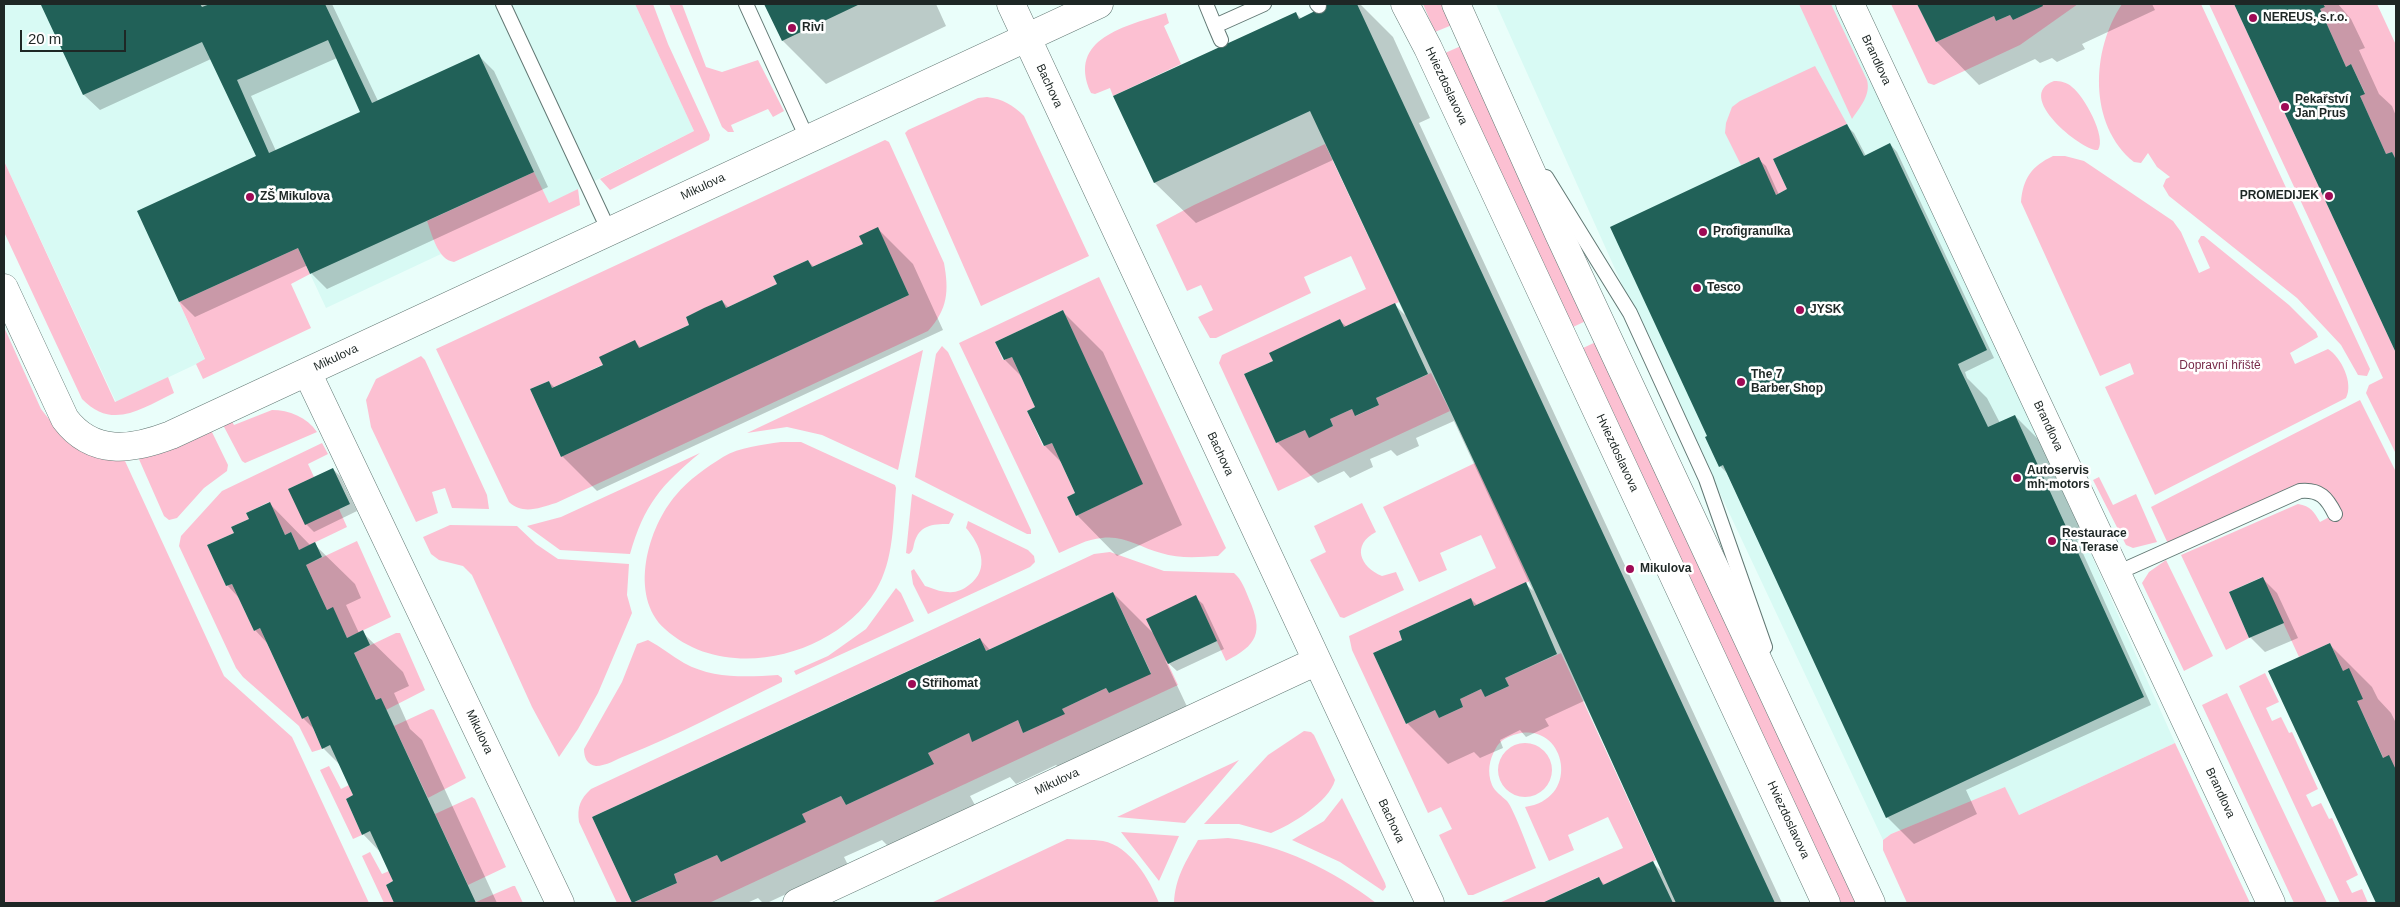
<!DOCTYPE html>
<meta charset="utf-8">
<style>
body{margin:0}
#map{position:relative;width:2400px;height:907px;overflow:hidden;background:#eafefa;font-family:Arial,sans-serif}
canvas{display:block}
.frame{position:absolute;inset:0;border:5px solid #1e2725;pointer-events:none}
.scale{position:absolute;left:20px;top:30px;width:106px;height:22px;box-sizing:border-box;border:2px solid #1e2725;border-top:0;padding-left:6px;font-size:15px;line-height:18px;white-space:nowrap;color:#1e2725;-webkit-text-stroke:4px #fff;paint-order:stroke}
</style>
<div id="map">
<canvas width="2400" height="907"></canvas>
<div class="frame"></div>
<div class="scale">20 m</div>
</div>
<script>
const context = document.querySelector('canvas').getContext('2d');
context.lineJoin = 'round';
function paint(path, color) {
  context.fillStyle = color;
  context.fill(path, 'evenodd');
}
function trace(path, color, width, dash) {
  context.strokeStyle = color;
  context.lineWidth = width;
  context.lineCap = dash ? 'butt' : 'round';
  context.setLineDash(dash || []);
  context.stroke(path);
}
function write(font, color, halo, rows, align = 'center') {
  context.font = font + ' Arial,sans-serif';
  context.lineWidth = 5;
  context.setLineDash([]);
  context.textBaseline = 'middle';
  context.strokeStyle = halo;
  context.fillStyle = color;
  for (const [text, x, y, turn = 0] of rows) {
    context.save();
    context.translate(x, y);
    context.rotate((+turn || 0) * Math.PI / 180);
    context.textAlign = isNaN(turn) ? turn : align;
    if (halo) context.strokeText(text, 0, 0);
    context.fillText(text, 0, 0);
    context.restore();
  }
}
paint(new Path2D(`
 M4 4H635L694 131 549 204 534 172 427 221 441 254 326 308 298 248 179 302 205 360 116 402 4 161Z
 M1496 4H1839L2015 383 2175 743 2019 815 2005 788 1891 834 1883 840 1629 300Z`), '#d8faf4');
paint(new Path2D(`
 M635 4H653L668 44 710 135 709 140 610 190 600 179 694 131Z
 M669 4H682L706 67 722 72 758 60 784 111 773 117 768 109 731 125 734 132H728L722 127Z
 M1423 4H1442L1452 25 1435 32Z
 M1799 4H1831L1867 80C1871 95 1860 107 1852 119Z
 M1891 4H1917L1936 42 1994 16 1996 21 2010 15 2013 20 2042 6V4H2078L2020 45 1934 85 1928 83Z
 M2122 4H2201L2370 369 2367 376 2358 375 2341 345 2297 298 2169 196 2163 186 2166 179 2170 177 2157 167 2148 153 2141 163 2134 162C2088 125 2091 50 2122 4Z
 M2209 4H2234L2396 353V454L2366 393 2369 385 2383 378Z
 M2323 4H2377L2396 45V160L2392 152 2386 154 2360 96 2365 93 2351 64 2346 67 2320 9 2325 7Z
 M1166 13 1169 23 1164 26 1181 64 1113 96 1110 88 1095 94 1091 93C1066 38 1127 26 1166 13Z
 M1461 46 1588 320 1573 327 1445 53Z
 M1815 66 1847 124 1773 159 1787 189 1776 195 1758 158 1741 165 1725 133 1726 123 1732 107 1740 101Z
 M2054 81C2060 81 2067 82 2072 87 2084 96 2107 137 2098 150 2085 153 2012 96 2054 81Z
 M987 97C1003 99 1013 105 1024 116L1089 256 981 306 905 133 908 130 978 98Z
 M885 140 889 142 944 263C949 291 948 309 928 331L556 503C539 508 523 515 509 502L436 349ZM878 228 909 295 561 457 530 389 549 381 552 388 689 325 686 317 722 300 726 308 777 284 773 276 808 260 812 267 863 244 860 236Z
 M1325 144 1399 302 1344 327 1340 319 1270 353 1273 361 1244 374 1276 443 1305 430 1309 437 1333 426 1330 419 1352 409 1356 416 1379 405 1376 398 1431 373 1450 411 1278 491 1219 363 1222 355 1366 289 1351 256 1304 277 1311 293 1216 338H1210L1198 317 1213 310 1201 285 1187 291 1156 225 1194 205Z
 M2053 156H2065L2084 161 2173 221 2181 232 2199 273 2210 268 2198 241 2201 236H2204L2289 305 2316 332 2318 337 2290 353 2295 364 2328 349C2341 357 2354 383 2346 398L2155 495 2105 387 2134 374 2130 363 2100 376 2021 202C2023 178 2032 166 2053 156Z
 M4 161 115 402 168 377 174 393C142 408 113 431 82 399L4 232Z
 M534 172 549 203 578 189 580 205 454 262C438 260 432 235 427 221Z
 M298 248 310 274 291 284 311 328 203 379 196 364 205 359 179 302Z
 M1099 277 1226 548 1218 556C1200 557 1179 559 1161 553 1141 548 1124 535 1102 538 1087 539 1073 547 1059 553L959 343ZM1063 310 1142 484 1076 516 1067 497 1075 493 1052 443 1043 446 1027 411 1035 407 1012 357 1003 360 995 342Z
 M4 327 41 409 56 428 98 456 125 461 224 676 292 737 369 903H4Z
 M1598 341 1859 903H1841L1583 348Z
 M942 346 948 352 1031 530V534H1027L915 477 936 354Z
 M923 350 898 470 822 435 787 427 747 433Z
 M421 356 425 360 487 495 489 509 452 508 445 488 432 492 438 513 416 522 371 427 366 400 376 379Z
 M2360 400 2396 472V785L2330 643 2299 657 2262 577 2229 592 2249 638 2226 650 2181 555 2298 504C2311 506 2314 512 2320 522L2335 514 2309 490 2170 548 2151 507Z
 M272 410C289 410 307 417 317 432L245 463 242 461 222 423 231 420 234 425Z
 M210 428 228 465 227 471 204 488 177 518 169 520 164 516 138 457Z
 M781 442H801L895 485 896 488C893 522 894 560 876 590 835 657 725 684 665 629 628 596 648 527 676 495 688 480 707 467 723 457 740 447 761 445 781 442Z
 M322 443 328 454 308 464 314 477 288 489 339 509 347 527 299 550 291 532 285 535 269 502 246 513 249 519 231 527 234 533 207 545 226 586 232 584 254 631 260 628 302 719 308 716 322 749 312 752 299 726 243 677 236 668 179 546 181 536 222 491Z
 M700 453C661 485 644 505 630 554L560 550 527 526 561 517Z
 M1475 463 1530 581 1474 606 1471 598 1399 631 1402 640 1373 653 1406 724 1435 710 1439 718 1463 707 1460 699 1481 689 1485 697 1509 686 1505 678 1561 653 1656 860 1603 885 1598 877 1542 903H1499L1623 848 1608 817 1568 835 1574 850 1549 861 1525 807C1583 799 1565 721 1517 734 1509 736 1500 740 1496 748 1489 760 1487 772 1492 785 1495 792 1502 796 1507 801 1514 809 1530 854 1536 868L1473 895H1468L1439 835 1452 829 1441 807 1428 813 1352 650 1349 636 1496 568 1481 535 1440 553 1447 570 1419 582 1383 507Z
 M2099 477 2113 505 2136 494 2157 542 2133 548 2126 545 2093 480Z
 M912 494 954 514 949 524C932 524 919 525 914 544 913 549 913 551 909 554L906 553Z
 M1362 503 1376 532C1351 545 1360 567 1382 576L1396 572 1404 590 1344 618 1340 617 1310 560 1326 552 1314 526Z
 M968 521 1028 550 1034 556 1035 562 1030 567 928 614 913 584 911 571 914 569 925 586C932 588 940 592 948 592 955 593 963 590 969 585 991 569 980 544 966 528Z
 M450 525 517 526 536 544 558 559 629 564 627 595 632 613 598 693 578 729 559 757 532 707 472 575 463 566 439 560 431 554 423 537Z
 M357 541 391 617 347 638 333 608 327 610 306 565Z
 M1110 552 1164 571 1234 573C1242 580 1245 589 1249 599 1264 633 1257 645 1226 661L1196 596 1147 619 1178 685 709 903H633L677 883 674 874 717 855 721 862 805 822 802 814 841 796 846 805 933 764 928 753 969 733 972 741 1018 720 1023 733 1064 714 1062 709 1106 688 1109 693 1151 673 1113 592 986 651 979 638 592 817 632 903H617L579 822C577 807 580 799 591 789L1094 554Z
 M2166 560 2213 656 2184 671 2142 583 2149 572Z
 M896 588 901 593 914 621 796 675 794 671 828 656 866 629Z
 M396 633H400L425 690 386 710 381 698 376 700 354 653Z
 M648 640C661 647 672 656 684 663 713 679 746 677 778 675L782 678V682C730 707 679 735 625 756 617 759 606 766 596 766 587 765 584 757 584 749L622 682 637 644Z
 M2265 673 2279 702 2266 708 2272 721 2281 717 2289 733 2292 732 2318 789 2306 795 2312 807 2321 803 2329 819 2332 818 2358 875 2346 881 2352 893 2362 889 2368 903H2340L2239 686Z
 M2227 693 2327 903H2294L2202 705Z
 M431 709 434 710 466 778 428 798 394 726Z
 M1304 731 1311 732 1314 735 1335 780C1329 802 1291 825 1271 833L1239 824H1204L1268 755Z
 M1498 770a27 27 0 1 1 54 0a27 27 0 1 1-54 0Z
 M2175 743 2250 903H1907L1883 850V840L1891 834 2005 787 2019 815Z
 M1239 760 1185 823 1117 817Z
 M329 766 341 789 349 785 353 795 346 799 362 835 353 839 320 770Z
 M472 797 475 799 506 867 468 885 435 814Z
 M1342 798 1385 883 1386 887 1383 891 1340 862 1292 840 1324 821Z
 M1121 832 1179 836 1159 881Z
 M1228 838C1280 844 1335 871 1376 903H1174C1175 878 1186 861 1198 840Z
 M1067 839C1079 840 1091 839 1103 841 1130 846 1150 880 1159 903H931Z
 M370 852 382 874 389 871 393 881 386 885 394 903H384L362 856Z
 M513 886H515L523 903 476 902Z`), '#fcc0d2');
paint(new Path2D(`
 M47 4H207L208 6 213 4H332L378 101 479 56 494 71 548 187 327 289 312 274 308 265 195 317 180 302 139 212 257 157 211 59 100 110 84 95 43 6ZM337 58 362 113 276 151 251 96Z
 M765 4H936L946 26 826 84 783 41Z
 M1336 4H1360L1393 37 1430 118 1419 123 1782 903H1545L1599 879 1605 885 1653 863 1664 874 1584 701 1545 719 1549 726 1526 737 1520 730 1500 740 1503 748 1480 758 1474 752 1448 764 1407 723 1404 640 1471 599 1478 606 1526 584 1533 591 1454 421 1416 438 1419 446 1397 456 1391 450 1370 459 1373 467 1350 478 1344 471 1318 483 1277 442 1274 362 1340 321 1347 327 1395 305 1405 315 1333 160 1196 223 1155 183 1115 96 1295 13 1302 19Z
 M1919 4H2152L2155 10 2082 44 2085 49 2057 62 2052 58 2040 63 2035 59 1979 85 1937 42Z
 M2236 4H2338L2351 19 2365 48 2359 50 2379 94 2392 106 2396 116V350Z
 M1847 126 1854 133 1866 156 1890 144 1897 152 1994 358 1965 372 1967 378 1987 398 2000 423 2015 416 2042 443 2070 508 2076 513 2086 536 2077 540 2151 705 1966 790 1977 814 1914 844 1887 817 1727 473 1720 466 1709 436 1758 159 1766 166 1779 195 1789 190Z
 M878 229 913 264 943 330 597 491 562 456 549 382 555 388 605 366 635 342 642 349 691 325 722 301 729 308 778 285 808 261 815 268 864 245Z
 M1063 312 1103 352 1182 525 1117 556 1077 515V493L1063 464 1045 446 1037 408 1023 378 1005 360Z
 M333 469 340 476 357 511 314 532 306 524Z
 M269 503 311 546 314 544 355 584 361 598 346 605 359 633 362 632 403 672 409 686 394 693 410 729 422 740 497 903H395L387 886 395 882 381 853 363 834 355 796 341 766 323 748 316 731 303 718 268 644 255 630 240 599 227 585 236 533Z
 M2262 578 2277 593 2298 638 2265 652 2250 637Z
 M1113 593 1156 636 1195 597 1203 604 1224 649 1177 671 1165 660 1191 715 1065 773 1056 765 1016 784 1010 777 970 796 976 807 889 847 882 840 844 857 848 865 767 903H763L758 898 747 903H633L593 818 980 639 990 650Z
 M2329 644 2372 687 2378 699 2391 713 2396 723V903H2377L2270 672Z`), '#0003');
paint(new Path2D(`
 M44 4H200L202 7 210 4H325L372 103 479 54 534 172 310 274 298 248 179 302 137 211 256 156 202 42 83 95 41 5ZM328 40 360 112 269 153 237 80Z
 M764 4H860L782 41Z
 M1329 4H1357L1775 903H1676L1530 581 1310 111 1154 183 1113 96 1296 12 1299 19Z
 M1917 4H2042L2043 6 2013 20 2010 15 1996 21 1994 16 1936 42Z
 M2234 4H2323L2325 7 2320 9 2346 67 2351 64 2365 94 2360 96 2386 154 2392 152 2396 160V353Z
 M1847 124 1864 156 1890 143 1987 350 1958 364 1960 369 1988 427 2015 415 2144 697 1886 818 1723 465 1719 467 1705 437 1707 436 1610 227 1759 157 1776 195 1787 189 1773 159Z
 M878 227 909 295 561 457 530 389 549 381 552 388 603 365 599 357 635 340 639 348 689 325 686 317 704 308 722 300 726 308 777 284 773 276 808 260 812 267 863 244 859 236Z
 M1395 303 1428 374 1376 398 1379 405 1355 416 1352 409 1330 419 1333 426 1309 438 1305 430 1276 443 1244 374 1273 361 1269 353 1340 319 1344 327Z
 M1063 310 1143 484 1076 516 1067 497 1075 493 1052 443 1044 446 1027 411 1035 407 1012 357 1004 360 995 342Z
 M333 468 350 504 305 525 288 489Z
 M270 502 285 535 291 532 299 550 315 542 322 557 306 565 327 610 333 607 347 638 363 630 370 645 354 653 376 700 381 698 476 903H394L386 885 393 881 370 831 362 835 346 799 353 795 330 745 322 749 308 716 302 719 260 628 254 631 232 584 226 586 207 545 234 533 231 527 249 519 246 513Z
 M2263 577 2284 623 2249 638 2229 592Z
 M1526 582 1557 654 1505 678 1509 686 1485 697 1481 689 1460 699 1463 707 1439 718 1435 710 1406 724 1373 653 1402 640 1399 631 1471 598 1474 606Z
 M1113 592 1151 674 1109 693 1106 688 1062 709 1065 714 1023 733 1018 720 972 742 969 733 928 753 934 764 846 805 841 796 802 814 806 822 721 862 717 855 674 874 677 883 632 903 592 817 980 638 986 651Z
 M1196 595 1217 641 1168 664 1146 619Z
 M2330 643 2343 671 2349 668 2363 699 2357 701 2383 758 2389 755 2396 770V903H2376L2268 671Z
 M1653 861 1673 903H1542L1599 877 1603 885Z`), '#216158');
const lane = new Path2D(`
 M503 4 609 231
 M746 4 807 138
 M1206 4 1215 26 1264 4
 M1317 4 1319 6
 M1215 26 1221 40
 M1546 177 1630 313 1706 479 1765 647
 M2117 573 2300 491C2320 489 2327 498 2335 514`);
const street = new Path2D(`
 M1011 4 1430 903
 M1850 4 2271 903
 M4 288 65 419C93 456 132 450 171 435L1099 4
 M307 372 560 903
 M797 903 1317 661`);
const secondary = new Path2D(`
 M1405 4 1428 48 1826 903
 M1456 4 1559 234 1871 903`);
trace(lane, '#627874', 16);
trace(street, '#627874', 29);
trace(secondary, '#627874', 29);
trace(lane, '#fff', 14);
trace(street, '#fff', 28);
trace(secondary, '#fff', 28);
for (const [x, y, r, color] of [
 [2253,18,5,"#9e0b55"],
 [792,28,5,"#9e0b55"],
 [2285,107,5,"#9e0b55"],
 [2329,196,5,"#9e0b55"],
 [250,197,5,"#9e0b55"],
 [1703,232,5,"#9e0b55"],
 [1697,288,5,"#9e0b55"],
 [1800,310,5,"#9e0b55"],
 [1741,382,5,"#9e0b55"],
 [2017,478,5,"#9e0b55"],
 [2052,541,5,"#9e0b55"],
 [1630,569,5,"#9e0b55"],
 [912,684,5,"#9e0b55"]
]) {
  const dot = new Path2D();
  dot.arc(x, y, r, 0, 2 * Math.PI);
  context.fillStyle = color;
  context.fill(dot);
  trace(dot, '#fff', 2);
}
write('bold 12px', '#1e2725', '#fff', [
 ["NEREUS, s.r.o.",2263,18],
 ["Rivi",802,28],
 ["Pekařství",2295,100],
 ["Jan Prus",2295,114],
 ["PROMEDIJEK",2319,196,"right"],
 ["ZŠ Mikulova",260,197],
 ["Profigranulka",1713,232],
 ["Tesco",1707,288],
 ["JYSK",1810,310],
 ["The 7",1751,375],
 ["Barber Shop",1751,389],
 ["Autoservis",2027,471],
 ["mh-motors",2027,485],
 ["Restaurace",2062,534],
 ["Na Terase",2062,548],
 ["Mikulova",1640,569],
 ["Střihomat",922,684]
], 'left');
write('12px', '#1e2725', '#fff', [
 ["Brandlova",1876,60,65],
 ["Bachova",1049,86,65],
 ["Hviezdoslavova",1446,86,65],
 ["Mikulova",703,187,-25],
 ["Mikulova",336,358,-25],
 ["Brandlova",2048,426,65],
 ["Hviezdoslavova",1617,453,65],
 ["Bachova",1220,454,65],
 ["Mikulova",479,732,65],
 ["Mikulova",1057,782,-25],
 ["Brandlova",2220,793,65],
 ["Hviezdoslavova",1788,820,65],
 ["Bachova",1391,821,65]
]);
write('12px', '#782b49', '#fff', [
 ["Dopravní hřiště",2220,366]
]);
</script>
